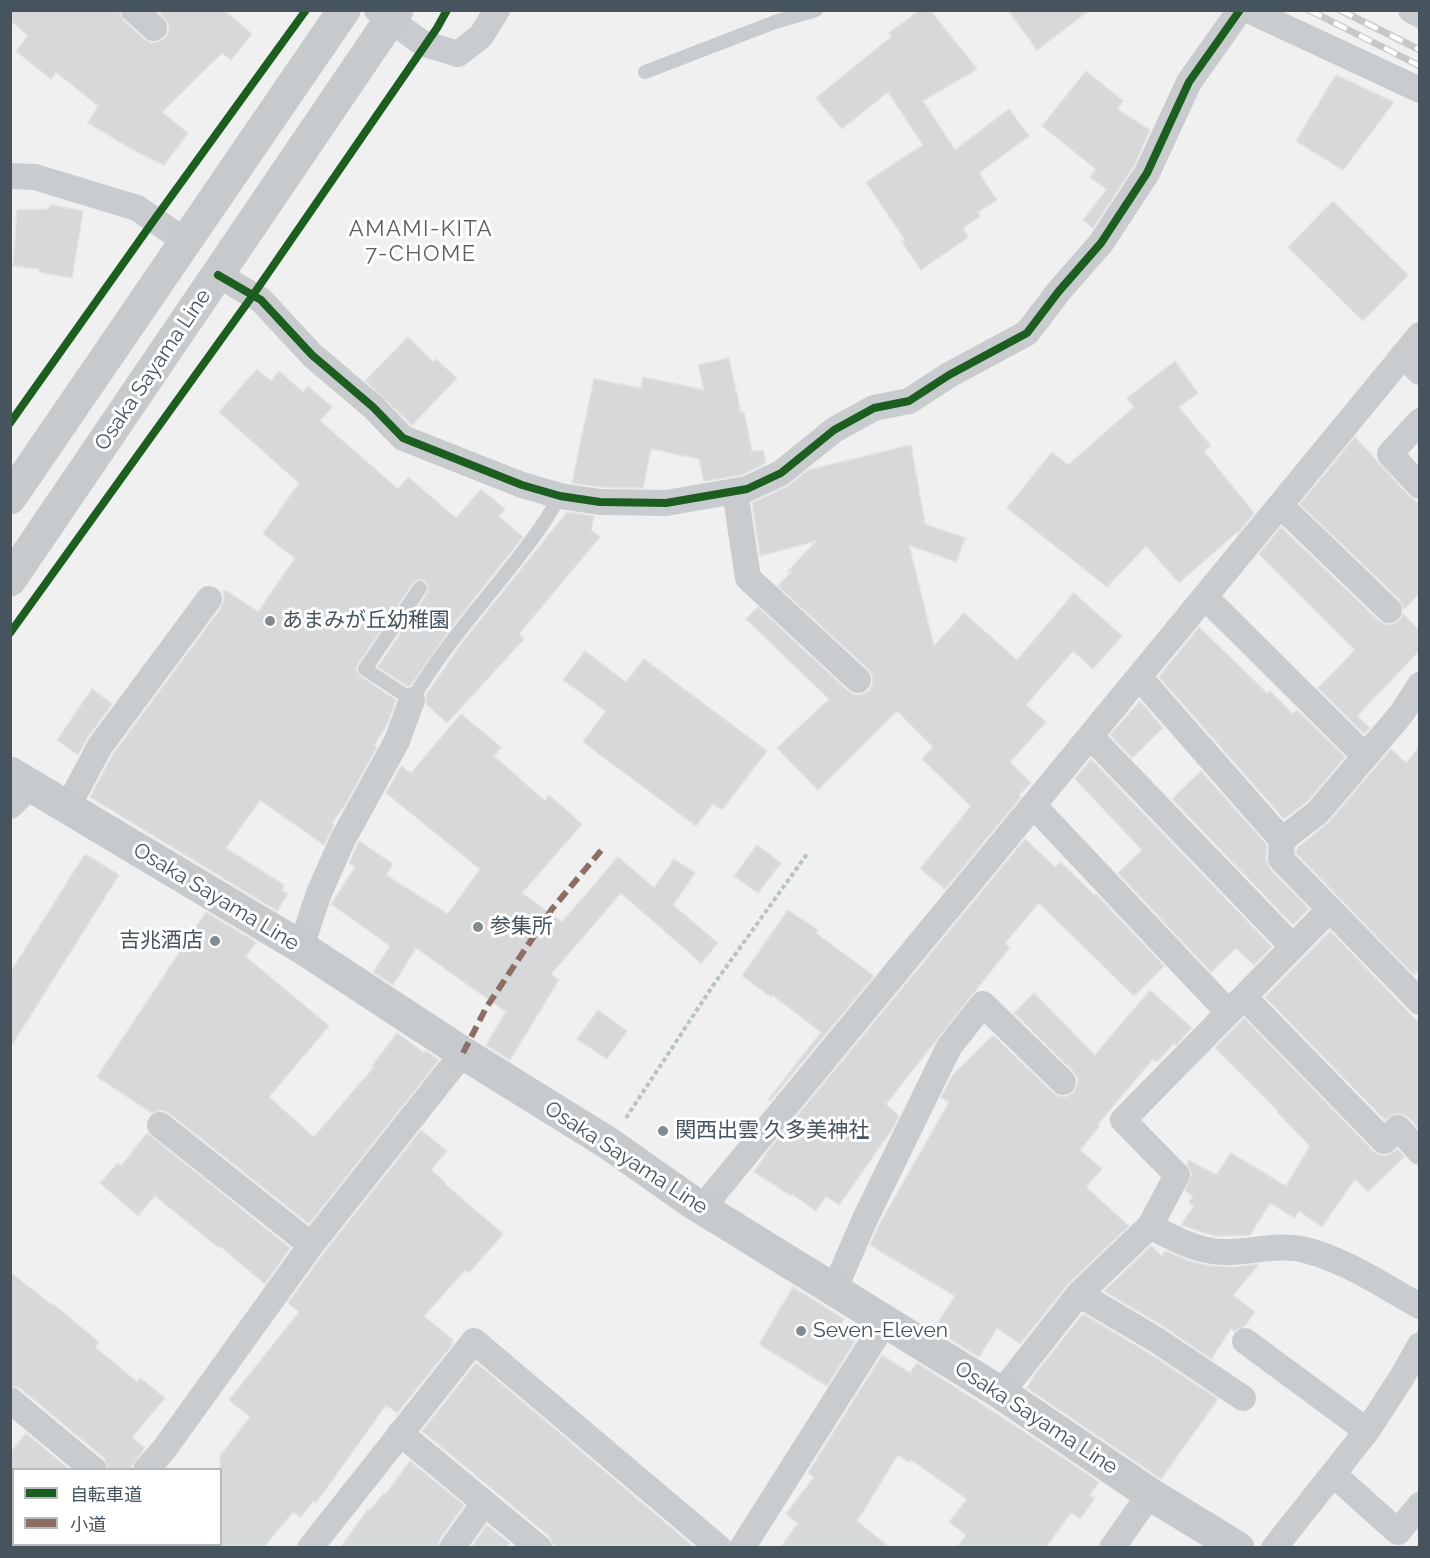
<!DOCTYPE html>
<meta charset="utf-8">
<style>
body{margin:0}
#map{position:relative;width:1430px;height:1558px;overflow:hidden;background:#f1f0f0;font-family:Raleway,"Noto Sans JP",sans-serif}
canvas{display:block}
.frame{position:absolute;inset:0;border:12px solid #46545e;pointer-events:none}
.legend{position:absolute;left:12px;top:1468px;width:210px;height:78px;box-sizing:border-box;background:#fff;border:2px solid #b5bbbf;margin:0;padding:8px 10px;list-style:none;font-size:18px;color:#46545e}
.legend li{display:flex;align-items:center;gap:12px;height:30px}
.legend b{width:30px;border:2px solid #b5bbbf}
</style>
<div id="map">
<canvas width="1430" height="1558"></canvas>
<div class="frame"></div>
<ul class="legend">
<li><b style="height:8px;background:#1b5e20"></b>自転車道</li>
<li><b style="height:8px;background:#8d6e63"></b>小道</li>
</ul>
</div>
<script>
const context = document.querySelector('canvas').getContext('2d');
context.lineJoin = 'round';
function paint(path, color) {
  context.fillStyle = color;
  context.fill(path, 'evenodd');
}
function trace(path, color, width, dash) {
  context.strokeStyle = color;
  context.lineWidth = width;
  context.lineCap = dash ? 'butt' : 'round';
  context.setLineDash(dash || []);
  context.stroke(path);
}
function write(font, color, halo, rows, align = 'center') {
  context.font = font + ' Raleway,"Noto Sans JP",sans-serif';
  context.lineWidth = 6;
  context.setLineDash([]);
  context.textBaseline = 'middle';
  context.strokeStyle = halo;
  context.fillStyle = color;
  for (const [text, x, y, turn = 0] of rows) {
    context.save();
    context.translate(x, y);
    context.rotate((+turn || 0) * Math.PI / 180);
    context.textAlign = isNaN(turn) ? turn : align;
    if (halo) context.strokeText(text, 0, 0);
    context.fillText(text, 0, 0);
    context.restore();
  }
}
const building = new Path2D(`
 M10 10H119L124 21 144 39 151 43 159 42 165 38 169 31 168 23 157 10H224L252 34 231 60 222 53 162 112 188 133 164 165 137 152 88 123 98 106 56 72 51 79 16 51 28 36 10 20Z
 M920 10H930L977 69 923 101 955 150 1009 109 1029 136 979 173 997 200 978 212 980 216 963 228 968 237 921 270 902 242 905 240 866 182 923 145 888 92 842 129 816 98 892 36 889 33Z
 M1008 10H1090L1037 50Z
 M1086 71 1123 101 1117 109 1150 130 1134 166 1093 228 1083 220 1107 189 1090 178 1096 169 1042 126Z
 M1336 75 1394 102 1343 170 1296 141Z
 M1333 201 1408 275 1363 321 1288 247Z
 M50 205 83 211 72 278 39 272V269L13 266 17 210 49 209Z
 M408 337 433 362 436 359 457 378 412 425 365 381Z
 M729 358 741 413 744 412 752 452 763 450 766 463 742 475 704 481 699 459 651 449 643 488 601 487 572 483 594 379 641 388 643 377 704 390 698 365Z
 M1175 361 1198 393 1179 407 1211 446 1204 451 1254 513 1238 533 1237 532 1179 583 1146 546 1107 587 1007 508 1052 452 1068 465 1134 407 1127 398Z
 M257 369 271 381 279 371 303 392 308 386 332 407 320 421 398 489 408 477 456 518 481 489 505 509 499 517 523 537 450 629 411 685 407 686 378 667 427 593 428 585 425 580H417L413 583 358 664 356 669 360 676 396 700 387 725 374 745 377 747 346 803 332 823 334 825 324 845 260 800 226 848 284 885 282 890 288 894 277 911 90 797 113 754 221 608 224 600 223 590 226 592 227 591 258 612 295 558 263 534 299 483 219 412Z
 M1355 437 1409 496 1419 504V594L1404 609 1399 599 1300 504Z
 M911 445 925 524 965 538 956 562 909 545 934 646 964 613 1017 660 1074 593 1122 636 1093 669 1073 651 1026 705 1046 722 1010 762 1031 783 1019 795 1021 797 945 889 920 869 971 806 922 759 933 747 897 711 818 790 777 748 829 699 746 619 758 607 848 691 855 695 863 694 869 691 873 683 872 675 868 669 778 586 792 571 787 572 816 541 760 556 752 503 788 486 808 470Z
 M567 512 594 516 591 530 600 537 519 634 524 639 447 723 426 704V695L464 640Z
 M1281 527 1379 621 1385 624H1393L1399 621 1403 614 1419 630V651L1357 716 1370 728 1364 734 1318 688 1355 650 1259 554Z
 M1199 627 1267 693 1270 691 1293 714 1297 710 1345 757 1308 801 1284 819 1159 677Z
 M585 651 626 682 644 659 767 751 722 810 713 804 696 826 583 742 606 711 563 680Z
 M92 689 112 704 88 737 78 755 57 740Z
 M1140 701 1163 728 1132 758 1110 735Z
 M461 714 501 747 494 756 545 801 549 795 582 824 522 893 562 922 618 857 654 888 674 859 695 873 673 905 718 943 701 963 621 893 551 974 559 980 510 1060 486 1045 506 1012 416 948 393 985 373 972 390 946 331 904 355 867 349 863 359 841 393 864 386 875 448 914 480 869 386 793 401 766 411 773Z
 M1419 747V969L1414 975 1296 853 1297 848 1329 822 1391 749 1406 763Z
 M1091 759 1272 947 1254 965 1236 948 1211 972 1118 873 1142 850 1075 779Z
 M1201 771 1267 845 1266 859 1270 869 1309 909 1293 925 1172 799Z
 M1025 839 1055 867 1061 862 1094 895 1096 894 1164 966 1134 996 1039 903 1005 943 1010 947 886 1104 899 1116 891 1131 839 1205 826 1196 816 1211 792 1194 791 1196 754 1172 768 1151Z
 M757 845 781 863 758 893 734 876Z
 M85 854 119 875 10 1048V973Z
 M788 910 818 930 816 933 874 976 770 1101 768 1100 821 1032 772 995 771 997 742 976Z
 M206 912 256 942 246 957 329 1026 269 1097 314 1137 374 1067 372 1066 397 1033 424 1053 426 1051 439 1060 309 1224 169 1113 162 1110 152 1113 97 1077Z
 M1330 931 1419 1023V1129L1409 1118 1402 1114H1394L1385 1120 1265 997Z
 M1150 990 1192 1028 1176 1045 1174 1043 1157 1062 1153 1059 1098 1124 1100 1126 1080 1150 1102 1169 1086 1187 1129 1226 1069 1283 1020 1344 997 1328 979 1357 938 1332 940 1330 935 1327 955 1296 870 1245 879 1225 949 1102 941 1097 952 1076 993 1035 1053 1093 1059 1096 1066 1097 1074 1092 1077 1086 1078 1079 1074 1072 1014 1013 1034 993 1095 1055Z
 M598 1010 627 1031 607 1059 577 1039Z
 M1244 1018 1373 1151 1379 1155 1387 1156 1397 1149 1404 1157 1368 1192 1355 1179 1322 1227 1299 1211 1295 1218 1270 1203 1250 1235 1215 1236 1181 1225 1194 1206 1189 1203 1193 1196 1185 1191 1192 1174 1187 1164 1189 1160 1216 1175 1231 1153 1286 1186 1310 1146 1277 1112 1278 1111 1215 1048Z
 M421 1130 447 1151 431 1170 446 1183 445 1184 503 1234 469 1273 465 1270 424 1316 453 1340 451 1342 453 1344 397 1413 386 1405 316 1503 313 1501 301 1517 293 1512 263 1548H220V1456L250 1417 229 1400 299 1312 288 1303 323 1254Z
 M147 1133 290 1248 265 1284 220 1246 218 1247 155 1196 138 1216 100 1183 118 1163 121 1166Z
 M1151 1246 1162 1256 1165 1251 1189 1261 1210 1266 1233 1267 1259 1264 1233 1295 1255 1312 1245 1326 1234 1331 1231 1329 1211 1359 1163 1326 1104 1291Z
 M10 1272 52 1305 53 1304 99 1342 95 1347 137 1382 140 1378 165 1398 132 1437 145 1448 129 1470H109L104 1458 20 1388 10 1385Z
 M793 1287 844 1319 840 1327 857 1338 827 1386 759 1344Z
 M1083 1314 1147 1352 1218 1399 1161 1479 1027 1388 1035 1374Z
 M882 1355 910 1373 917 1363 1008 1421 1099 1482 1090 1495 1095 1498 1080 1519 1071 1513 1045 1548H957L966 1535 949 1522 967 1499 911 1460 909 1462 898 1455 857 1521 890 1548H780L798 1523 786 1514 814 1477 808 1473Z
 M476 1363 484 1369 695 1548H557L553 1544 549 1536 422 1431Z
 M26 1433 70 1470H10V1453Z
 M410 1461 464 1505 440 1539 437 1548H340L368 1509 370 1510 384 1493 386 1494Z
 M487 1525 509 1543 506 1548H471Z`);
paint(building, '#d7d8d9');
trace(building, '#e2e2e3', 1.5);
trace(new Path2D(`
 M626 1118 714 984 807 854`), '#b7c5c0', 4, [4.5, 3]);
trace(new Path2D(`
 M645 72 775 22 816 10
 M420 588 365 669 412 700C448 638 497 589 538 531 546 520 553 508 560 496`), '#c9cccf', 14);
trace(new Path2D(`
 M134 10 154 28
 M377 10 422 43 458 54 481 36 497 10
 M1248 10 1420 90
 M1411 10 1420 15
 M10 176 35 177 137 208 185 241
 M218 275 261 300 312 355 373 407 403 438 522 485 560 496 600 502 666 503 747 489 781 473 834 430 874 408 909 401 949 375 1027 333 1059 291 1101 243 1147 173 1189 82 1240 10
 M1403 355 1420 372
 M1420 421 1390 454 1420 486
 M735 491 748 578 858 680
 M1280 505 1389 610
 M1205 597 1365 756
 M1139 677 1282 840 1281 859 1420 1002
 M1091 737 1293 947
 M10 806 30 786
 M1034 806 1228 1012
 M67 808 100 746 209 599
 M1282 840 1318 812 1402 713 1420 685
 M301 947 319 893 343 839 397 741 412 700
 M1244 997 1384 1141 1398 1128 1420 1152
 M160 1125 311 1245
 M702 1208 1420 335
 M1150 1226C1173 1238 1196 1251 1223 1252 1248 1253 1280 1243 1305 1250 1346 1260 1383 1286 1420 1306
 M834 1290 865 1219 949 1047 983 1004 1063 1082
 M1079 1294 1155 1339 1243 1398
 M1245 1341 1367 1431
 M1001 1393 1079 1294 1150 1226 1177 1175 1123 1120 1330 909
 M10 1400 94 1470
 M400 1433 539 1548
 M146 1470 165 1448 311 1245 463 1053
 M1333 1474 1398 1532 1420 1505
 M74 1548 77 1544
 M310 1548 474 1341 719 1548
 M452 1548 484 1503
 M742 1548 885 1322
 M1112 1548 1150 1494
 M1274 1548 1367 1431 1402 1377 1420 1345`), '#c9cccf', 26);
trace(new Path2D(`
 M10 498 344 10
 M10 580 397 10
 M10 773 301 947 463 1053 608 1143 692 1202 1001 1393 1150 1494 1238 1548`), '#c6cacd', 33);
const rail = new Path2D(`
 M1309 10 1420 66
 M1340 10 1420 50`);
trace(rail, '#c5c7c9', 7);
trace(rail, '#fff', 4.5, [14]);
trace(new Path2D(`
 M463 1053 486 1008 552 909 604 847
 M105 1544 109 1548`), '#8d6e63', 6, [12, 6]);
trace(new Path2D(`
 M218 275 261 300 312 355 373 407 403 438 522 485 560 496 600 502 666 503 747 489 781 473 834 430 874 408 909 401 949 375 1027 333 1059 291 1101 243 1147 173 1189 82 1240 10
 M10 423 154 220 306 10
 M10 633 253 295 437 28 447 10`), '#1b5e20', 8);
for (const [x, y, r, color] of [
 [270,621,6,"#828b91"],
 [478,927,6,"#828b91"],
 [215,941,6,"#828b91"],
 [663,1131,6,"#828b91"],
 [801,1331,6,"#828b91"]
]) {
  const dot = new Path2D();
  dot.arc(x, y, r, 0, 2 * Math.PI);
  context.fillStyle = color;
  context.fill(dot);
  trace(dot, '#fff', 2);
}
write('21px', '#46545e', '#fff', [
 ["Osaka Sayama Line",153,370,-56],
 ["Osaka Sayama Line",216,897,31],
 ["Osaka Sayama Line",626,1158,33],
 ["Osaka Sayama Line",1036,1418,33]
]);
write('21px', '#46545e', '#fff', [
 ["あまみが丘幼稚園",282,621],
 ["参集所",490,927],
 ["吉兆酒店",203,941,"right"],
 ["関西出雲 久多美神社",675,1131],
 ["Seven-Eleven",813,1331]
], 'left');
context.letterSpacing = '1.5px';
write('22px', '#5b6065', '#fff', [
 ["AMAMI-KITA",421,229],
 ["7-CHOME",421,254]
]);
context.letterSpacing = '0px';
</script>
